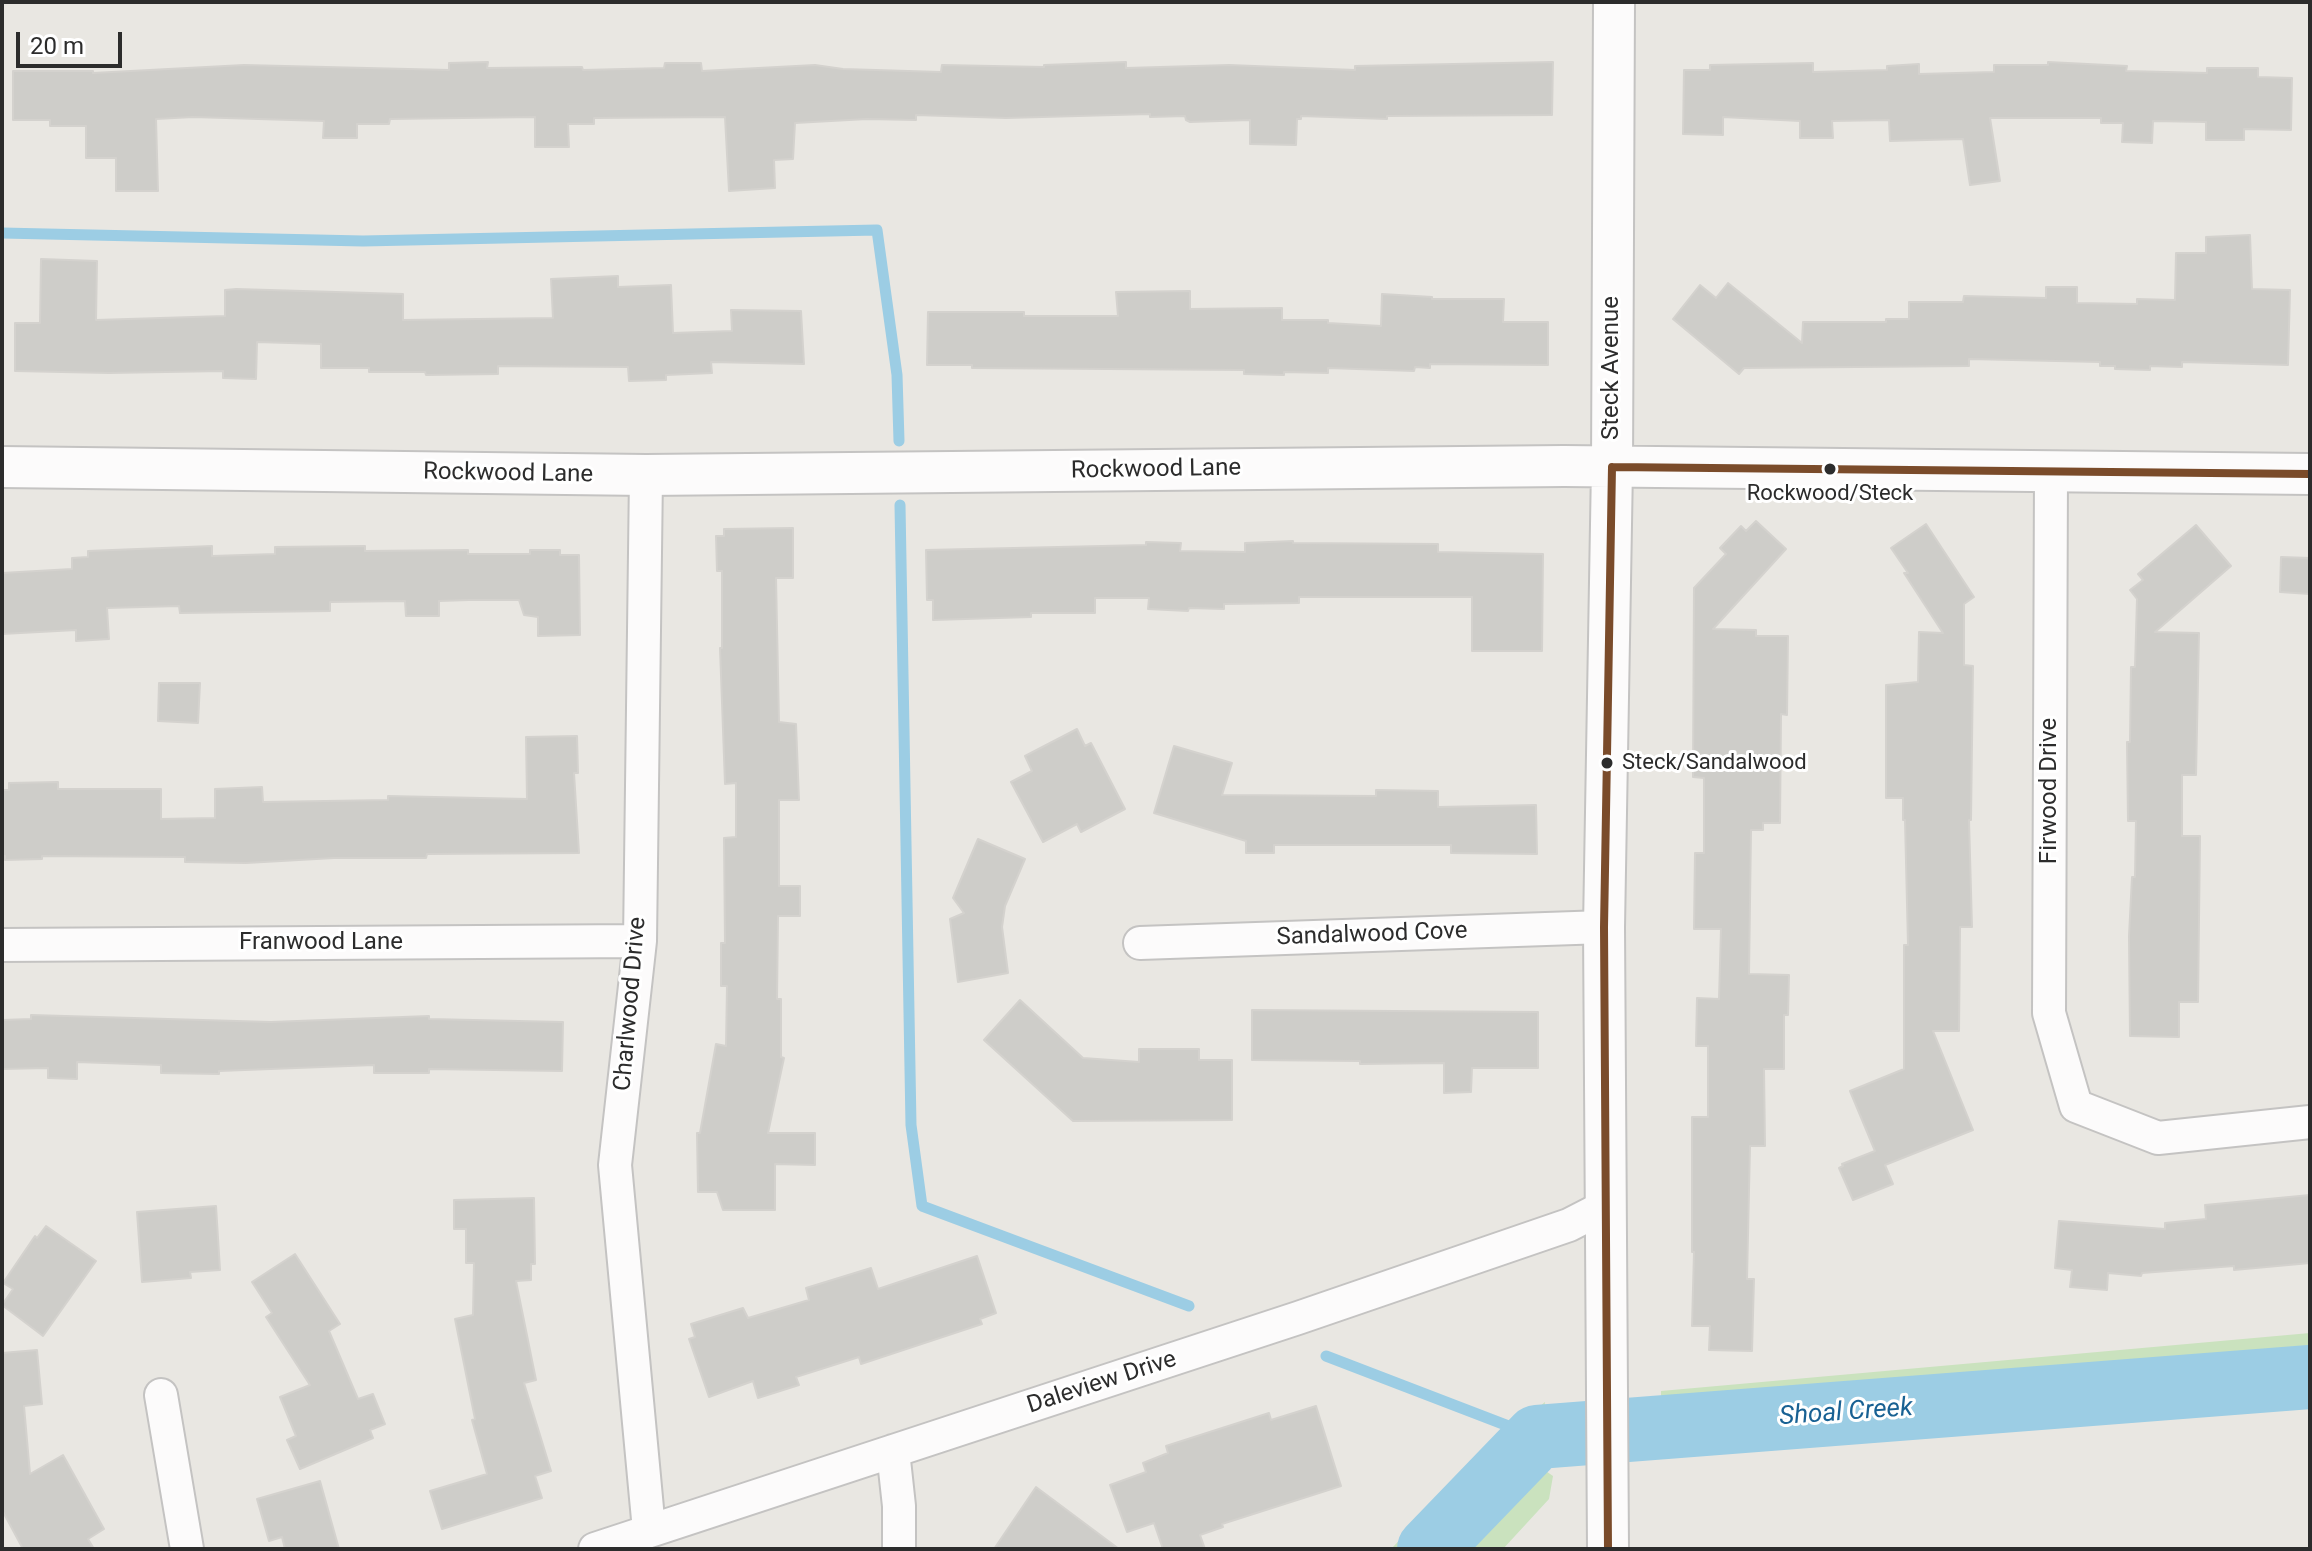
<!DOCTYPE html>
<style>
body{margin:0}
#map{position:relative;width:2312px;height:1551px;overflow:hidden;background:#e9e7e2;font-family:Roboto,sans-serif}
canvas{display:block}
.frame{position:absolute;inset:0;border:4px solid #2c2c2c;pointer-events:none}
.scale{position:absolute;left:16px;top:32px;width:106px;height:36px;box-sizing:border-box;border:4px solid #2c2c2c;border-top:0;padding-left:10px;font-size:24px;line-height:28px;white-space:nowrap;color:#2c2c2c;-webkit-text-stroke:6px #fff;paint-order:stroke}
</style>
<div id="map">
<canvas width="2312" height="1551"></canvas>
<div class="frame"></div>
<div class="scale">20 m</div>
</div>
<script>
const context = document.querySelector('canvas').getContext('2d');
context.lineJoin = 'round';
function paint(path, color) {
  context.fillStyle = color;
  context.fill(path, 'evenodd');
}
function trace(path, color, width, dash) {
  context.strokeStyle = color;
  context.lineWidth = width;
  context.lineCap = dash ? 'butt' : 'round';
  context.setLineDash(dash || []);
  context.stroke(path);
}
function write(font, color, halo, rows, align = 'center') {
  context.font = font + ' Roboto,sans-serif';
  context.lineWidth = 6;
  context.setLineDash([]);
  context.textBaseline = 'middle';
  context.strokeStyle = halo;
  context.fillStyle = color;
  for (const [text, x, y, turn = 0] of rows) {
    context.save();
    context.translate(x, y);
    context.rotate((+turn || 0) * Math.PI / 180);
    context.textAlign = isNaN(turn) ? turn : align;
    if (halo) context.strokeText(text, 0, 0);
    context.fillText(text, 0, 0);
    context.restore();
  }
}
paint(new Path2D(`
 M2310 1333V1401L1661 1459V1391Z
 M1545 1402 1540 1467 1553 1476 1549 1499 1503 1549H1391L1483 1453Z`), '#cae2be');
trace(new Path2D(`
 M2 233 363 241 877 230 897 375 899 441
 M900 505 911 1125 922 1206 1189 1306
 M1326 1356 1537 1437`), '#9ccde4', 11);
trace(new Path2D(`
 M1429 1549 1537 1437 2310 1377`), '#9ccde4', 64);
const building = new Path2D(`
 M488 62 487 68 582 67 583 70 664 68 665 63H701L702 71 815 65 843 69 941 72 942 65 1044 67V65L1126 62V68L1229 65 1355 70V66L1553 62 1552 115 1387 116V119L1301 116V119H1297L1296 145 1250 144V120L1190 122 1186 120 1185 116 1150 117V114L1006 118 916 115V120L867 119 795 123 793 159 774 160 775 188 729 191 725 117 594 118V124H568L569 147H535V117L390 119 389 124H357V138H323L324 121 193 117 156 119 158 191H116V158H86V126H50V120H13V71H93V73L244 65 449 70V63Z
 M2048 62 2127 66 2126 71 2207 73V68H2258V77L2292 78 2291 130 2244 129V140H2206V122L2153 121 2152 143 2122 142 2123 123H2101V118H1990L2000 181 1970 185 1963 139 1890 141 1889 120 1832 121 1833 138H1800V121L1723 117V135L1683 134 1684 70H1710V65L1813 63V72L1887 70V66L1919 64V74L1994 72V65H2048Z
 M2250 235 2252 289 2290 290 2288 365 2182 362V367L2150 366V370L2115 369V366H2100V362L1969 359V366L1744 368 1739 374 1673 319 1700 285 1716 298 1728 283 1802 343 1803 322H1886V319H1909V302H1963L1964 296 2046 298V287H2077V303L2137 304V299L2175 300 2176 253H2206V237Z
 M41 259 97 261 96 320 225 316V290L236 289 403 294V320L553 318 551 279 618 276V287L671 285 673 333 732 331 731 310 801 311 804 364 711 362 712 373 666 375V380L629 381 628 367 498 366V374L426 375 425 372H369V368H321V344L257 342 256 379 223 378V371L109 373 15 371V323H40Z
 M1190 291V309L1282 308V320H1328V323L1381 326 1382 294 1432 297V299H1504L1503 322H1548V365L1430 364V368L1415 367 1414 371 1328 368V373L1284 372V375L1244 374V370L972 368V365H927L928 312H1024V316H1118L1116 292Z
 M1756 521 1786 549 1713 629 1756 630V636H1788L1787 715 1781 714 1780 823H1763V830H1751L1749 974 1789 975 1788 1015H1784V1069H1764L1765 1146H1750L1747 1279H1754L1752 1351 1709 1350 1710 1326H1692L1694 1252H1692V1117H1708V1046H1696L1697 998 1719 999 1721 929H1694L1695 853H1704V778L1693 777 1694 588 1726 554 1720 548 1741 526 1746 531Z
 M1926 524 1974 597 1964 604V665L1973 666 1971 820H1969L1972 927H1960L1959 1031H1933L1973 1130 1885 1165 1893 1184 1853 1200 1839 1168 1843 1166 1842 1164 1875 1151 1850 1091 1904 1069V945H1908L1905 820H1903V798H1886V685L1918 682 1919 632 1943 633 1904 573H1908L1891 548Z
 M2196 525 2231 566 2155 632 2199 633 2196 775H2182V836H2200L2198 1002H2179V1037L2130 1036 2129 936 2132 877H2135L2136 821H2128L2127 742H2130L2131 667H2135L2137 599 2130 590 2143 580 2138 574Z
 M793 528V578H776L779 722 796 724 799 800H779V886H800V916H778L777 999H781V1057L784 1058 768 1133H815V1165L775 1164V1210H723L717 1192H698L697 1133H700L716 1044 726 1046 727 986H721V943H725L724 838 736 837V783L725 784 720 648H722V571H717L716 536H724V529Z
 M1293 541V543L1438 544V552L1543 554 1542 651H1472V597H1299V603L1224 604V609L1189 608 1188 611 1148 609 1149 598H1095V613H1031V617L933 620V600H927L926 550 1146 545V542L1181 543 1180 551 1245 552V543Z
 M212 546V556L275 554V547L365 546V551L468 550V554H530V550H560V555H579L580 635 538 636V617L524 615 519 600H469L439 601V616H406L405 601 330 602V611L180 613 179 606 107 608 109 639 76 641V630L2 634V573L72 569V558L88 557V551Z
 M2281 557 2310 558V594L2280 592Z
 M159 683H200L198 723 158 721Z
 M1077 729 1085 746 1091 743 1125 809 1081 832 1077 824 1043 842 1011 782 1032 771 1025 756Z
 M577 736 578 773H574L579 853 427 854 426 858H334L246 863 185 862V857L42 856V859L5 860V856H2V790H9V783L58 782V789H161V819L215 818V789L262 787 263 802 388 800V796L527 799 526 737Z
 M1174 746 1232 763 1222 795 1376 796V790L1438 791V807L1536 805 1537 854 1451 853V845H1274V853H1246V841L1154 813Z
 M978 839 1025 859 1005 906 1002 927 1008 973 958 982 950 919 964 913 953 898Z
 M1020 1000 1083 1058 1139 1062V1049H1199V1060H1232V1120L1073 1121 984 1040Z
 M1252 1010 1538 1012V1068H1472L1471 1092 1444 1093V1063L1360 1064V1061L1252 1060Z
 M31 1015 271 1022 429 1016V1019L563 1022 562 1071 429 1069V1073H374V1065L219 1071V1074L161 1073V1065L77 1062V1079L48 1078V1068L2 1069V1020L31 1019Z
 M2310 1195V1263L2234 1270V1266L2142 1273 2141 1276 2108 1273 2107 1290 2070 1287 2072 1270 2055 1268 2059 1221 2165 1229V1223L2206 1219 2205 1205Z
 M534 1198 535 1264H531V1280L516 1281 536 1380 524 1383 551 1471 535 1476 542 1498 442 1529 430 1491 487 1474 472 1420 475 1419 455 1319 473 1315 474 1263H466V1229H454V1200Z
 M216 1206 220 1270 190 1272 191 1278 142 1282 137 1212Z
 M46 1226 96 1261 43 1336 2 1305 13 1289 3 1283 35 1236 37 1238Z
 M295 1254 340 1324 329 1331 358 1399 373 1394 385 1424 370 1430 373 1438 300 1469 287 1440 296 1436 280 1397 310 1385 266 1317 272 1313 252 1282Z
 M977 1256 996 1313 980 1319 982 1324 861 1364 859 1357 796 1377 799 1385 758 1398 753 1381 709 1397 689 1339 695 1337 691 1324 743 1308 748 1318 809 1300 806 1288 871 1268 878 1289Z
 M37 1350 42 1404 24 1406 30 1474 63 1455 104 1529 88 1539 94 1549H23L2 1510V1353Z
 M1316 1406 1341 1486 1222 1524 1223 1527 1200 1535 1205 1549H1163L1154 1523 1127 1532 1110 1485 1146 1472 1143 1463 1168 1453 1166 1446 1269 1413 1271 1420Z
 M320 1481 339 1549H285L282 1537 269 1541 257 1499Z
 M1036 1487 1119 1549H994Z`);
paint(building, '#cecdc9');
trace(building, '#d4d2ce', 2);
const minor = new Path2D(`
 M2051 473 2049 1013 2076 1106 2158 1138 2310 1122
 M646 475 640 941 615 1165 649 1530
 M1140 943 1604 927
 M2 945 640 941
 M161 1395 187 1549
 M893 1451 899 1506V1549
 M595 1549 1298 1318 1569 1225 1604 1207`);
const tertiary = new Path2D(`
 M2 467 646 475 1564 466 2310 474
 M1608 1549 1604 927 1612 467 1614 2`);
trace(minor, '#c4c3c2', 36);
trace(tertiary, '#c4c3c2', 44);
trace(minor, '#fcfbfb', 32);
trace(tertiary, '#fcfbfb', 40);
trace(new Path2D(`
 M1612 467 2310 474
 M1608 1549 1604 927 1612 467`), '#7a4b2a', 8);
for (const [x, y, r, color] of [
 [1830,469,7,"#2c2c2c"],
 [1607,763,7,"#2c2c2c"]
]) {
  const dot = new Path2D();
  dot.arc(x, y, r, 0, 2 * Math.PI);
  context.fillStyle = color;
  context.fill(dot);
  trace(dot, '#fff', 3);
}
write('22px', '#2c2c2c', '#fff', [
 ["Rockwood/Steck",1830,494],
 ["Steck/Sandalwood",1622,763,"left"]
]);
write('24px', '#2c2c2c', '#fff', [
 ["Steck Avenue",1612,368,-90],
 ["Rockwood Lane",1156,470,-1],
 ["Rockwood Lane",508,474,1],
 ["Firwood Drive",2050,791,-90],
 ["Sandalwood Cove",1372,935,-2],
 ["Franwood Lane",321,943],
 ["Charlwood Drive",631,1004,-85],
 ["Daleview Drive",1102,1383,-18]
]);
write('italic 26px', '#186193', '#fff', [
 ["Shoal Creek",1846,1413,-4]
]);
</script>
